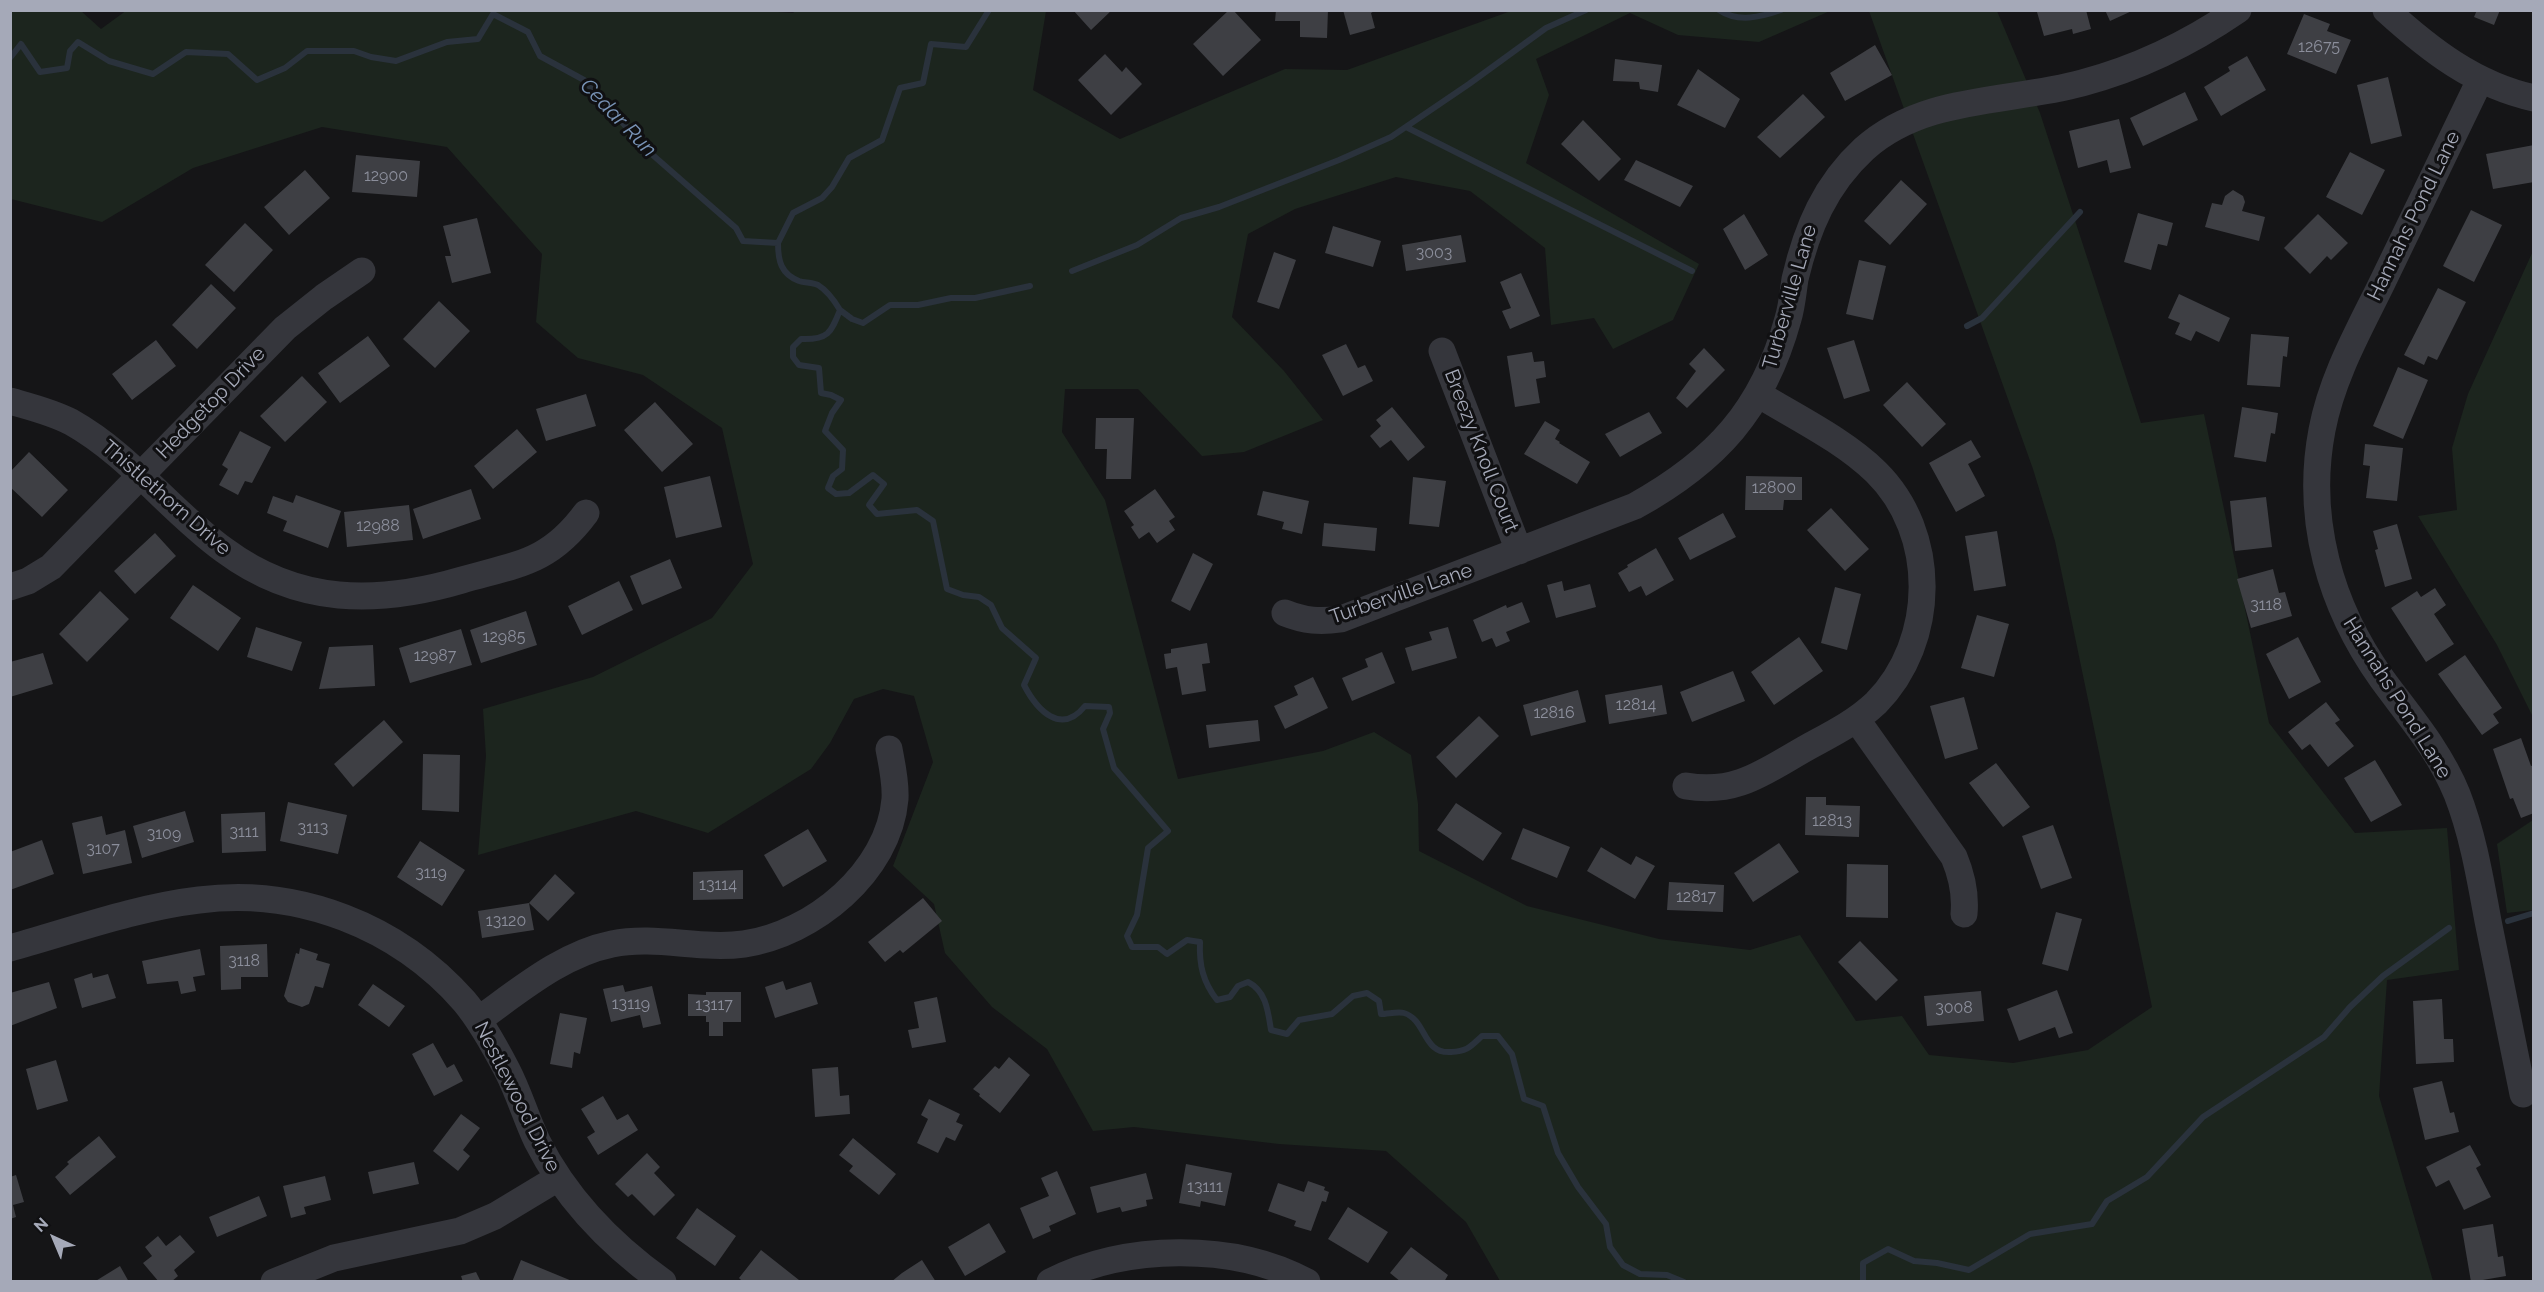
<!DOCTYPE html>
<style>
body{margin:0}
#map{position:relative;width:2544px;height:1292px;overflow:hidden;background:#151517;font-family:Raleway,sans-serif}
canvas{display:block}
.frame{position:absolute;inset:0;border:12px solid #a5a9b8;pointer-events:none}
.north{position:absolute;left:24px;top:1208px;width:60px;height:60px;-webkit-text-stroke:4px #101012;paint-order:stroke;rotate:316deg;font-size:16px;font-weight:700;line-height:24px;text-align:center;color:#a5a9b8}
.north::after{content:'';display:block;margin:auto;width:21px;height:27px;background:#a5a9b8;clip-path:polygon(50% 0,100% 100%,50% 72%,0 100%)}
</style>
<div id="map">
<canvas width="2544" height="1292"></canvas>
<div class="frame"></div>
<div class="north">N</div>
</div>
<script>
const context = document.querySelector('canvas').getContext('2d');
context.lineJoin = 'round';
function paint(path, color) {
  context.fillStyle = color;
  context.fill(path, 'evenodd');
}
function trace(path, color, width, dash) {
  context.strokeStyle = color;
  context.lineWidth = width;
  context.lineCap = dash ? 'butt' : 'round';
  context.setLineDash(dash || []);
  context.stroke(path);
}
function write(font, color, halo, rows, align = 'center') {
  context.font = font + ' Raleway,sans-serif';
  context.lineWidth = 6;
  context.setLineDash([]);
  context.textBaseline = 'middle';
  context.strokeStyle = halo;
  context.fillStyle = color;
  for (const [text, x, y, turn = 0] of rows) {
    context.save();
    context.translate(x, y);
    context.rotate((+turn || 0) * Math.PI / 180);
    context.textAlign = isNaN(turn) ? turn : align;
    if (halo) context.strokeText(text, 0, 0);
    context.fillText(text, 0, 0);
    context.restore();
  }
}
paint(new Path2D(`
 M127 10H747L793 13 796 10 1046 11 1033 90 1120 139 1285 69 1347 70 1511 11H1830L1759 42 1678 35 1630 13 1536 59 1549 95 1526 163 1699 264 1673 320 1613 349 1594 318 1551 325 1545 248 1470 191 1396 177 1295 209 1248 234 1232 317 1284 371 1323 420 1244 452 1202 456 1138 389H1065L1062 432 1105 500 1178 779 1323 751 1374 732 1411 755 1418 804 1419 851 1527 906 1659 939 1750 950 1800 935 1856 1021 1902 1016 1929 1055 2013 1063 2088 1050 2152 1007 2055 541 2033 469 1869 11H1997L2040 113 2141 423 2204 414 2269 723 2355 833 2447 828 2459 970 2387 980 2379 1096 2433 1281H1500L1466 1222 1386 1151 1279 1144 1134 1127 1093 1131 1047 1049 992 1007 945 953 934 904 893 866 933 762 914 696 883 689 854 699 830 743 811 769 708 833 636 811 478 855 486 756 483 709 593 677 712 618 753 564 722 428 643 375 578 358 536 322 542 254 447 147 322 127 193 168 102 222 11 199 10 11H81L101 29Z
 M2533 251V717L2497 645 2418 516 2457 510 2452 448 2468 394Z
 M2533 820V910L2507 913 2497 844Z`), '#1c251e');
trace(new Path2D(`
 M1719 10C1738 23 1761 17 1781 10
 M10 58 21 44 40 72 67 68 70 51 78 42 109 61 153 74 186 52 228 54 257 80 285 68 307 51H354L371 57 396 61 447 42 478 39 493 14 528 32 540 56 584 80 647 150 736 228 743 241 778 243 793 213 822 198 832 187 849 158 882 140 900 88 923 83 931 44 966 47 989 10
 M1406 127 1692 271
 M778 243C778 261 781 274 799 281 805 283 812 282 818 285 828 291 834 300 840 310 831 333 828 340 801 339L793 347V357L799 365 819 368 821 393 831 395 841 400 832 413 825 431 843 450 842 469 833 476 828 488 836 494 849 493 873 475 884 484 869 505 877 514 917 510 933 521 947 589 963 595 979 597 991 605 1002 628 1036 658 1024 685C1037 710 1061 736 1085 706L1109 707 1110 713 1103 729 1114 768 1168 831 1148 848 1137 915 1127 936 1132 947H1158L1167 954 1187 940 1200 942C1199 965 1203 982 1217 1000L1230 997 1238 986 1248 982C1266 991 1268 1011 1271 1030L1287 1034 1299 1020 1332 1014 1353 996 1367 993 1379 1001 1381 1014C1388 1014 1398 1011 1404 1013 1427 1020 1422 1054 1451 1052 1468 1051 1470 1047 1482 1036H1498L1512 1054 1524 1099 1543 1106 1558 1153 1578 1187 1606 1224 1610 1247 1623 1265 1640 1274 1667 1275 1684 1282
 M1072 271 1137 245 1181 218 1219 207 1339 160 1391 137 1469 84 1546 28 1586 10
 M840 310 852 319 863 323 890 305H918L951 298H975L1030 286
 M1967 326 1982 318 2080 212
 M2508 921 2534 913
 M1863 1282V1263L1888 1249 1914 1261 1937 1263 1969 1270 2030 1234 2092 1224 2107 1201 2147 1177 2203 1117 2324 1037 2350 1007 2383 976 2449 928`), '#2a323c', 6);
paint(new Path2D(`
 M1073 10H1112L1091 30Z
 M1229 10H1233L1261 40 1223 76 1193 44Z
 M1276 10H1328L1327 38 1300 37V21H1275Z
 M1343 10H1376L1371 13 1375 28 1350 35Z
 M2043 10H2086L2091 29 2073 34 2072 29 2044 36 2037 12Z
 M2105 10H2134L2110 21Z
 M2477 10H2500L2494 25 2474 17Z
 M2304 14 2330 24 2327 31 2351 40 2336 74 2287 54Z
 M1875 45 1892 75 1845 101 1830 73Z
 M1105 54 1122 72 1126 67 1142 84 1111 115 1078 80Z
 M2247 56 2266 90 2221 116 2204 87 2230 71 2228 67Z
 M1615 59 1662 65 1658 92 1640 89 1639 82 1613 81Z
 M1698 69 1740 99 1725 128 1677 105Z
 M2388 77 2402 136 2371 144 2357 85Z
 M2185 92 2198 120 2143 146 2130 118Z
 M1803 94 1825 117 1780 158 1757 137Z
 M2119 119 2131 168 2110 173 2107 160 2078 168 2069 131Z
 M1583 120 1621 159 1599 181 1561 144Z
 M2534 145V182L2493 189 2486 154Z
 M2350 152 2385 170 2362 215 2326 197Z
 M356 155 420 161 417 197 352 192Z
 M1636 160 1693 186 1680 207 1624 180Z
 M305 170 330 198 289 235 264 207Z
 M1901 180 1927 204 1890 245 1864 221Z
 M2233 190 2243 196 2245 202 2242 211 2265 217 2259 241 2205 227 2212 203 2222 205 2225 196Z
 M2471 210 2502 225 2474 282 2443 266Z
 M2138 213 2173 223 2167 246 2158 244 2151 270 2124 262Z
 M1744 214 1768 255 1745 270 1723 229Z
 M2318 214 2348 243 2331 260 2327 256 2310 274 2284 248Z
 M477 218 491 273 452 283 445 256H451L443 226Z
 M245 223 273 250 234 292 205 265Z
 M1333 226 1381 241 1373 267 1325 253Z
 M1461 235 1466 262 1406 271 1402 245Z
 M1274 252 1296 260 1279 309 1257 302Z
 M1859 260 1886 266 1873 320 1846 314Z
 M1521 273 1540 316 1510 329 1502 311 1511 308 1500 282Z
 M211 284 236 308 197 349 172 325Z
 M2438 288 2466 302 2437 360 2428 356 2424 365 2404 355Z
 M2179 294 2230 318 2219 342 2196 331 2191 341 2175 334 2180 323 2168 318Z
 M439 301 470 331 435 368 403 339Z
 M2251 334 2289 337 2287 357 2283 356 2280 387 2247 385Z
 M368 336 390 366 340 403 318 373Z
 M156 340 176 366 132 400 112 374Z
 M1854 340 1870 391 1844 399 1827 348Z
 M1346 344 1358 368 1365 365 1373 381 1343 396 1322 355Z
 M1704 348 1725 370 1687 408 1676 398 1696 371 1689 364Z
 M1532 352 1534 362 1544 361 1546 377 1536 379 1540 403 1515 407 1507 356Z
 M2398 367 2428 380 2403 439 2373 426Z
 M302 376 327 402 285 442 260 416Z
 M1907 382 1946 424 1922 447 1883 405Z
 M586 394 596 426 546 441 536 409Z
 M655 402 693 444 662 472 624 430Z
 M1392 407 1425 447 1408 461 1391 440 1380 448 1370 436 1381 426 1376 420Z
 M2242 407 2278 413 2275 434 2271 433 2266 462 2234 457Z
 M1649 412 1662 433 1620 457 1605 434Z
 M1096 418H1134L1131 479H1106L1107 449H1095Z
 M1545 421 1560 430 1555 439 1560 442 1559 443 1590 462 1577 484 1524 454Z
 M517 429 537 452 493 489 474 466Z
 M240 431 271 447 252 483 245 481 238 495 219 485 228 469 222 465Z
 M1971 440 1981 457 1968 464 1985 496 1956 512 1929 463Z
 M2365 444 2403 448 2397 501 2366 498 2370 466 2363 465Z
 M29 452 68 490 42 517 10 487V472Z
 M710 476 722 527 676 538 664 487Z
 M1746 476 1802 477V500H1784L1783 510H1745Z
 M1413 477 1446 481 1439 527 1409 524Z
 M471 489 481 519 423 539 413 509Z
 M1155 489 1175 517 1169 521 1175 530 1157 543 1149 532 1139 539 1131 527 1134 525 1124 511Z
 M1263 491 1309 501 1302 534 1282 529 1284 522 1257 515Z
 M296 495 341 511 328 548 283 531 287 521 267 513 273 496 293 503Z
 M2266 497 2272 547 2235 551 2230 501Z
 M409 505 413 540 347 547 344 512Z
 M1831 508 1869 549 1845 571 1807 530Z
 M1723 513 1736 537 1690 560 1678 538Z
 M1324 523 1377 528 1375 551 1322 546Z
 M2397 524 2412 579 2385 587 2375 550 2378 549 2373 531Z
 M1997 531 2006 586 1974 591 1965 536Z
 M155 533 176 556 135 594 114 571Z
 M1656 548 1674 580 1646 596 1641 586 1629 592 1618 573 1628 567 1627 565Z
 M1193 553 1213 564 1190 611 1171 601Z
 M670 559 682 588 642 605 630 576Z
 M2273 569 2279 593 2285 592 2292 616 2251 628 2237 579Z
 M619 581 633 610 582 635 568 606Z
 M1562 581 1564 591 1590 584 1596 607 1556 618 1547 585Z
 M193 585 241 618 218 651 170 618Z
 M1835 587 1861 594 1847 650 1821 643Z
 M2435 588 2446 605 2434 614 2454 644 2426 662 2391 608 2417 591 2421 597Z
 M100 591 129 619 87 662 59 634Z
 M1522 602 1530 622 1506 632 1510 641 1496 647 1492 638 1482 642 1473 620 1506 605 1507 608Z
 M526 611 537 645 481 663 470 630Z
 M1977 615 2009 624 1994 677 1961 668Z
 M256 627 302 642 292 671 247 657Z
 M1448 627 1457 658 1412 671 1405 648 1432 640 1429 632Z
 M461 629 472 665 410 683 399 648Z
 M1799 637 1823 671 1774 705 1751 672Z
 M2298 637 2321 682 2289 699 2266 654Z
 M1207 643 1210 663 1202 664 1206 691 1182 695 1177 667 1166 669 1164 654 1171 653V649Z
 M373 645 375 686 319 689 329 647Z
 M1382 652 1395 683 1352 701 1342 678 1368 667 1365 659Z
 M43 653 53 684 10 697V662Z
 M2465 655 2502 708 2493 714 2499 723 2482 735 2438 674Z
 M1733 671 1745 701 1692 722 1680 692Z
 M1313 677 1328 708 1285 729 1274 706 1298 695 1294 686Z
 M1662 685 1667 714 1609 724 1605 695Z
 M1578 690 1586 722 1531 736 1523 705Z
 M1964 697 1978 749 1945 759 1930 706Z
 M2326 702 2340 720 2335 723 2354 746 2328 767 2310 744 2302 750 2288 732Z
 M1479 716 1499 736 1456 778 1436 757Z
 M384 720 403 742 353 787 334 764Z
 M1258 720 1260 741 1209 748 1206 725Z
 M2521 738 2531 766 2534 765V813L2521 818 2513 798 2510 799 2493 749Z
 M423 754 460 755 459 812 422 810Z
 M2375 760 2402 805 2371 822 2344 778Z
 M1996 763 2030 807 2003 827 1969 783Z
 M1806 797H1826V805L1860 806 1859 837 1805 835Z
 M288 802 347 815 338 854 280 841Z
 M1456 803 1502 833 1483 861 1437 830Z
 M185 811 194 842 142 858 133 826Z
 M265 812 266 851 222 853 221 814Z
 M102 816 106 835 125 830 132 863 83 874 72 823Z
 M2053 825 2072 878 2041 889 2022 836Z
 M1523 828 1570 847 1557 878 1511 859Z
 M808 829 827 861 783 887 764 855Z
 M42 840 54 874 10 890V852Z
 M420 841 465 870 442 906 397 877Z
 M1779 843 1799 872 1753 902 1734 873Z
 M1601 847 1631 865 1636 856 1655 866 1635 899 1587 871Z
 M1847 864 1888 865V918L1846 917Z
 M743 870V899L693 900V872Z
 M555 874 575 893 548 921 529 903Z
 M1669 882 1724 885 1723 912 1667 910Z
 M923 898 942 921 903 953 900 950 885 962 868 942Z
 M529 903 534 930 482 938 478 911Z
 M2056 912 2082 919 2068 971 2042 964Z
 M1860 941 1898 980 1876 1001 1838 962Z
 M267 944 268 977H241V989L221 990 220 946Z
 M300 948 318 954 316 960 330 964 323 988 315 986 309 1004 302 1007 288 1002 284 996 296 953 299 954Z
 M200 949 205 975 193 977 196 991 181 994 178 981 147 984 142 961Z
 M92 973 93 978 108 974 116 998 82 1008 74 979Z
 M783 981 786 990 811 982 818 1004 775 1018 765 987Z
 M49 982 57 1008 10 1026V993Z
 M373 984 405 1006 389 1027 358 1005Z
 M623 985 625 992 652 986 661 1024 643 1028 640 1015 611 1022 603 989Z
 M2057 990 2073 1033 2059 1038 2055 1027 2019 1041 2007 1009Z
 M1981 991 1984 1021 1927 1026 1924 996Z
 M706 992H741V1022H723V1036H709V1022H706V1016H688V994L706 995Z
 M937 997 946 1042 912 1048 908 1030 919 1028 914 1002Z
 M2442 999 2444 1039H2453L2454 1062 2416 1064 2413 1001Z
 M560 1013 587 1018 580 1054 574 1052 572 1068 550 1064Z
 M433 1043 447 1068 454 1064 463 1081 434 1096 412 1054Z
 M1009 1057 1030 1075 1000 1113 979 1096 980 1094 973 1089 995 1066 999 1069Z
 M56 1060 68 1101 37 1110 26 1069Z
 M838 1067 840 1096 849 1095 850 1114 815 1117 812 1069Z
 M2442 1081 2450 1113 2454 1112 2459 1132 2425 1140 2413 1088Z
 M603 1096 617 1120 628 1114 638 1130 598 1155 587 1137 595 1132 581 1109Z
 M929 1099 960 1114 956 1122 963 1125 955 1141 946 1137 938 1153 917 1143 928 1119 921 1115Z
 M461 1114 480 1128 463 1150 470 1156 458 1171 433 1151Z
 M99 1136 116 1157 70 1195 55 1177 69 1164 67 1162Z
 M853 1138 896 1174 879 1195 849 1171 853 1166 839 1155Z
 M2470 1145 2481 1165 2476 1168 2491 1197 2464 1210 2449 1180 2436 1187 2426 1167Z
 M647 1153 660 1167 654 1173 675 1195 654 1216 632 1194 628 1197 615 1184Z
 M414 1162 419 1184 373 1194 368 1172Z
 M1186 1164 1232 1173 1225 1206 1201 1201 1200 1207 1179 1203Z
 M1057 1171 1076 1214 1049 1226 1051 1231 1033 1239 1020 1208 1049 1196 1041 1178Z
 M1146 1173 1153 1199 1146 1200 1147 1206 1122 1212 1120 1207 1097 1213 1090 1187Z
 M16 1175 24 1202 13 1205 16 1217 10 1219V1177Z
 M325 1176 331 1200 304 1207 306 1214 291 1218 283 1186Z
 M1308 1181 1325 1187 1324 1190 1329 1192 1326 1202 1322 1201 1311 1231 1294 1226 1296 1221 1268 1211 1278 1183 1304 1192Z
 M259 1196 267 1216 217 1237 209 1217Z
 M1348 1207 1388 1232 1368 1263 1328 1239Z
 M697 1208 736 1236 715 1266 676 1238Z
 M989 1223 1006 1252 965 1276 948 1247Z
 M2493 1224 2498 1257 2503 1256 2506 1276 2471 1282 2462 1229Z
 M180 1235 195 1252 174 1270 178 1276 171 1282H159L143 1263 152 1256 145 1247 158 1236 166 1246Z
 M1411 1247 1448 1275 1444 1282H1401L1390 1273Z
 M761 1250 799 1280 797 1282H743L739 1278Z
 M521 1260 572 1281V1282H512Z
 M922 1260 936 1282H891L902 1273Z
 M120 1266 129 1282H94Z
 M476 1272 481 1282H463L461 1276Z`), '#3e3f44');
trace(new Path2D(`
 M2386 10C2430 50 2475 85 2534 98
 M2480 80C2447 147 2415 215 2382 283 2359 330 2332 377 2322 430 2305 519 2330 606 2382 679 2409 716 2439 750 2457 794 2473 835 2480 878 2488 921 2500 979 2511 1036 2523 1094
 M1442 351 1519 551
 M10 401C31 407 52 412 71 422 130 455 170 511 224 550 298 605 377 605 462 580 518 564 549 563 586 513
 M10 587 28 581 51 567 285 328 324 297 362 271
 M1285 613C1305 621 1320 622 1341 619L1635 506C1716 461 1763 410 1788 319 1792 306 1793 292 1795 279 1807 228 1825 185 1864 149 1924 95 2009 103 2082 83 2139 68 2190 43 2238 10
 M1857 720 1954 857C1962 876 1966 893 1964 914
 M1686 786C1737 795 1765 771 1808 747 1832 734 1856 722 1876 703 1937 641 1938 533 1876 472 1843 440 1797 418 1758 394
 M10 948C71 931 138 907 199 900 298 887 398 926 464 1001 481 1021 495 1047 507 1070 519 1093 526 1118 537 1141 566 1199 610 1244 663 1282
 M478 1020C519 991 562 954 612 944 656 935 700 950 744 944 813 934 889 872 895 799 896 782 892 765 889 749
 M274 1282 334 1258 460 1231 495 1216 558 1178
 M1050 1282C1125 1244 1233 1242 1307 1282`), '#35363c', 27);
write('16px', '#8b8e9b', null, [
 ["12675",2319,47],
 ["12900",386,176],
 ["3003",1434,253],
 ["12800",1774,488],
 ["12988",378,526],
 ["3118",2266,605],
 ["12985",504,637],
 ["12987",435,656],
 ["12814",1636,705],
 ["12816",1554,713],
 ["12813",1832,821],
 ["3113",313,828],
 ["3111",244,832],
 ["3109",164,834],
 ["3107",103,849],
 ["3119",431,873],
 ["13114",718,885],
 ["12817",1696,897],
 ["13120",506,921],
 ["3118",244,961],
 ["13119",631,1004],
 ["13117",714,1005],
 ["3008",1954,1008],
 ["13111",1205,1187]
]);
write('20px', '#a5a9b8', '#101012', [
 ["Hannahs Pond Lane",2414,216,-64],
 ["Turberville Lane",1790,297,-74],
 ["Hedgetop Drive",211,403,-46],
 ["Breezy Knoll Court",1481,451,69],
 ["Thistlethorn Drive",166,498,41],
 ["Turberville Lane",1401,594,-19],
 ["Hannahs Pond Lane",2397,698,58],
 ["Nestlewood Drive",517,1097,63]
]);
write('italic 21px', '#7994b7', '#101012', [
 ["Cedar Run",618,118,46]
]);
</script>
